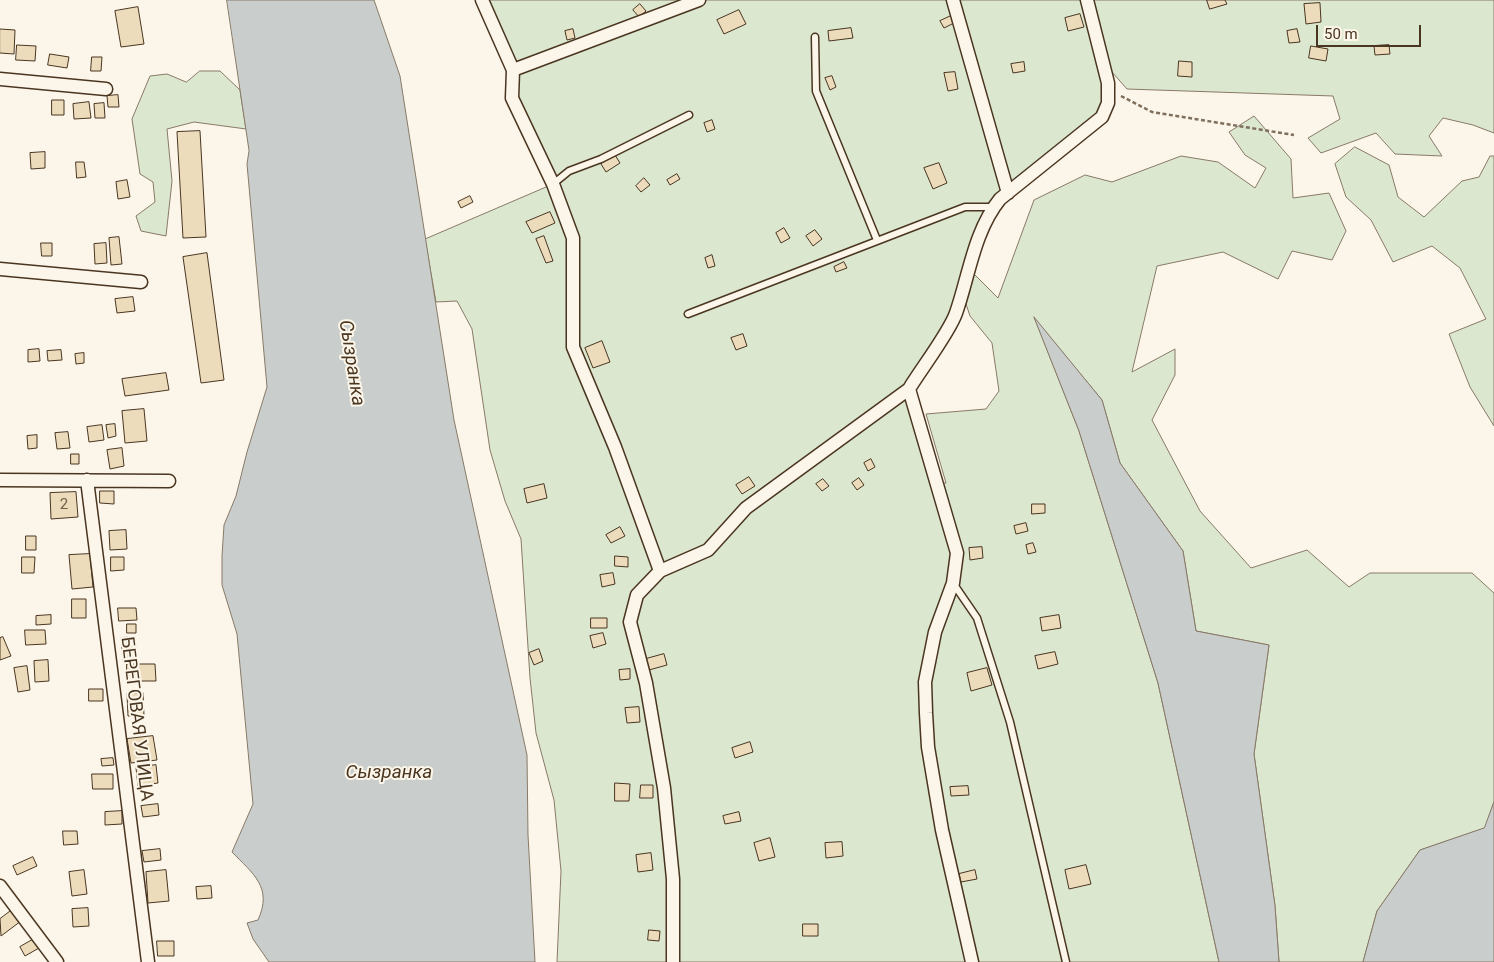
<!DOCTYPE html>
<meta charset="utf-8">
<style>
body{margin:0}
#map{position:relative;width:1494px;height:962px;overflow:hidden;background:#fbf6e9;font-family:Roboto,sans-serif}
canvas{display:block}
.scale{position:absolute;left:1316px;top:25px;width:105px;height:22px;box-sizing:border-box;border:2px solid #4a3520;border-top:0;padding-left:6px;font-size:15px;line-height:18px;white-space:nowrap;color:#4a3520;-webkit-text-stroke:4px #fbf6e9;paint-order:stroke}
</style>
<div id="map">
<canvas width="1494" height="962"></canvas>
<div class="scale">50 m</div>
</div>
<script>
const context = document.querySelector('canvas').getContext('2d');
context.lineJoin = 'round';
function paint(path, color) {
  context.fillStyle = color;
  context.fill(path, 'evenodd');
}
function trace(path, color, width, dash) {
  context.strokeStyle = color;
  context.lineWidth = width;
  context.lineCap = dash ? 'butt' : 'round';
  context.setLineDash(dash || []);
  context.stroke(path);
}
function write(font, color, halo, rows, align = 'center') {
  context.font = font + ' Roboto,sans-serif';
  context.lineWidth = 4;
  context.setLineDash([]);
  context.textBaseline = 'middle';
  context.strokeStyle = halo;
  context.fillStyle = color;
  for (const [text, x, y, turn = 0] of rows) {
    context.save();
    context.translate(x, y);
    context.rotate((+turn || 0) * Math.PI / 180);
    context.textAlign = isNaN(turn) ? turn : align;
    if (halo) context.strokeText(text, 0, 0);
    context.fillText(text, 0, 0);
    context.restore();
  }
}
const green = new Path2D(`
 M482 0H1494V133L1473 125 1443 118 1429 136 1442 156 1395 154 1376 133 1321 153 1308 138 1340 119 1333 96 1127 89 1104 63 1102 117 1000 199 962 291 974 274 998 298 1034 200 1085 175 1112 182 1181 156 1218 162 1255 188 1266 168 1245 155 1229 132 1254 116 1291 159 1293 198 1329 193 1346 231 1332 260 1292 251 1278 279 1223 252 1157 266 1132 372 1175 349V375L1152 420 1200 511 1251 568 1307 550 1349 587 1370 573H1472L1494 593V802L1485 828 1420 850 1377 911 1363 962H1279L1275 906 1254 754 1269 645 1196 631 1183 551 1120 463 1102 400 1035 319 1079 431 1158 683 1219 962H557L561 871 554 800 536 733 530 678 521 539 505 501 490 450 472 329 457 301 436 302 425 239 553 184 512 98 513 70ZM962 292 970 316 992 343 999 391 986 409 926 414 946 483H936L909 389Z
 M200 71H220L240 90 246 129 194 122 167 129 172 181 166 236 141 231 136 216 155 202 153 182 140 174 132 119 150 76 167 74 186 82Z
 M1355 147 1389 165 1398 197 1424 217 1462 181 1479 177 1490 156H1494V426L1470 387 1449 334 1486 319 1460 268 1432 246 1393 262 1371 220 1346 197 1335 164Z`);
paint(green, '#dce7d0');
trace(green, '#887966', 1);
const water = new Path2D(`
 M227 0H374L400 76 454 420 527 755 528 835 535 962H269L253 939 247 923 258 920C273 887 253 874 232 852L253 804 237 634 222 585V556L224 525 236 496 247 452 267 387 247 164 249 151Z
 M1034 317 1102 400 1120 463 1183 551 1196 631 1269 645 1254 754 1275 906 1279 962H1219L1158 683 1079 431Z
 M1494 802V962H1363L1377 911 1420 850 1484 828Z`);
paint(water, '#c9cecd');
trace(water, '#887966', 1);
const building = new Path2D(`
 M1207 0H1225L1227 4 1210 9Z
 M1320 3 1321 22 1306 24 1304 4Z
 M640 4 646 11 639 17 633 10Z
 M138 7 144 44 121 47 115 11Z
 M739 10 746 24 724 34 717 20Z
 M1080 14 1084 27 1068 31 1065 18Z
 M951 16 954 23 944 28 940 21Z
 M851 28 853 38 829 41 828 31Z
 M0 29 15 30 14 54 0 53Z
 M573 29 575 38 567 40 565 31Z
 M1297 29 1300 42 1289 43 1287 31Z
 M17 45 36 46 35 61 16 60Z
 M1389 45 1390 54 1375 55 1374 46Z
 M1311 46 1328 49 1326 61 1309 58Z
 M50 54 69 57 67 68 48 65Z
 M92 57H102L101 71H91Z
 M1179 61 1192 62V77L1178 76Z
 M1024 62 1025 71 1013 73 1011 64Z
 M955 72 958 89 948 91 944 73Z
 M832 76 836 87 830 90 825 78Z
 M118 95 119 107H108L107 96Z
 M52 100H64V115H52Z
 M89 102 91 118 74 119 73 104Z
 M104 103 105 118H95L94 104Z
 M712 120 715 129 707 132 704 123Z
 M200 131 206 237 183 238 177 132Z
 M45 152V168L31 169 30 153Z
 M615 155 620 163 606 172 601 164Z
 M76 162H84L86 177 77 178Z
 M939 163 947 183 933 189 924 168Z
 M677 174 680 179 670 185 667 180Z
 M644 178 650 185 641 192 636 186Z
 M127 180 130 197 118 199 116 182Z
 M470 196 473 202 461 208 458 202Z
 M550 212 555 223 532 233 526 222Z
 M784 228 790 238 781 243 776 233Z
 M815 230 822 239 813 246 806 236Z
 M544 236 553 261 546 263 536 239Z
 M119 237 122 264 111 265 109 238Z
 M41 243H52V256H42Z
 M106 243 107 263 95 264 94 244Z
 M207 253 224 380 201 383 183 257Z
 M712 255 715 266 708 268 705 258Z
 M844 262 847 268 836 272 834 267Z
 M133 297 135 311 117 313 115 299Z
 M743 334 747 346 736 350 731 338Z
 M602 341 610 362 593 368 585 348Z
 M39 349 40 361 28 362V350Z
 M61 350 62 360 48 361 47 351Z
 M84 353V363L76 364 75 354Z
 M166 373 169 390 125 396 122 379Z
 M144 409 147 441 125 443 122 411Z
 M115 424 116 436 108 438 106 425Z
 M102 425 104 440 89 442 87 427Z
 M68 432 70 448 57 449 55 433Z
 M37 435V448L28 449 27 436Z
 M122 448 124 466 110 469 107 450Z
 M71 454H79V464H71Z
 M871 459 875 467 868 471 864 463Z
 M749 477 755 486 742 494 736 485Z
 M859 478 864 485 857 490 852 483Z
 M823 479 829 486 822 491 816 484Z
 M544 484 547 498 527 503 524 489Z
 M100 491H114V504L100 503Z
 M76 492 78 517 51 519 50 493Z
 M1032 504H1045V513L1032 514Z
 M1026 523 1028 531 1016 534 1014 526Z
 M620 527 625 536 611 543 606 535Z
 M126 530 127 549 110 550 109 531Z
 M26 536H36V550H26Z
 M1033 543 1036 552 1028 554 1026 545Z
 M982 547 983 558 970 560 969 548Z
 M90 554 93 587 72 589 69 555Z
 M615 556 628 557V567L615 566Z
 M22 557H35L34 573H22Z
 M111 557H124V570L111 571Z
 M613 573 615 584 602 587 600 575Z
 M72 599H86V618H72Z
 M118 608H136L137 620 119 621Z
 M51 615V624L36 625V616Z
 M1059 615 1061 628 1042 631 1040 618Z
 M591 618H607V628H591Z
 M127 624H136V633H127Z
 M25 630H45L46 644 26 645Z
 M603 633 606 644 593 648 590 636Z
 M3 637 11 656 0 660V638Z
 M135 637 137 660 123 661 121 638Z
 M539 649 543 661 534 665 529 653Z
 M1055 652 1058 664 1038 669 1035 656Z
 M664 654 667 665 649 670 646 659Z
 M48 660 49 681 35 682 34 661Z
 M127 664H155L156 681H127Z
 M27 666 30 690 18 692 14 668Z
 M987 668 992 685 971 691 967 673Z
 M630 669V679L620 680 619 670Z
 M89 689H103V701H89Z
 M143 693 144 716H128L127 694Z
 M639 707 640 722 627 723 625 708Z
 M153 736 157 760 131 763 127 739Z
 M750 742 753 752 735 758 732 748Z
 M113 758 114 765 102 766 101 759Z
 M156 765 158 783 138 786 136 768Z
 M92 774H113V789H93Z
 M615 783 630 784 629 801H615Z
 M641 785H653V798H640Z
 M968 786 969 795 951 796 950 787Z
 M158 804 159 815 143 817 141 806Z
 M122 811V824L105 825V812Z
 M739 812 741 821 725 824 723 816Z
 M63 831H77L78 844 64 845Z
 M770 838 775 857 759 861 754 843Z
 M842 842 843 856 826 858 825 843Z
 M160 849 161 860 144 862 142 851Z
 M651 853 653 870 638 872 636 855Z
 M33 857 37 866 17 875 13 866Z
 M1086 865 1091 884 1069 889 1065 870Z
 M84 870 87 894 72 896 69 872Z
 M166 870 169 901 148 903 146 872Z
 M975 870 977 879 961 882 959 874Z
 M211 886 212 898 197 899 196 887Z
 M88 908 89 926 73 927 72 909Z
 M12 910 21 921 1 936 0 919Z
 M803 924H818V936H803Z
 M649 930 660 931 659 941 648 940Z
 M34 939 39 948 25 956 20 947Z
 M157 941H174V956H158Z`);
paint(building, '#ecdcbc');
trace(building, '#4a3520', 1);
const lane = new Path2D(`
 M815 37 816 91 877 240
 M553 184 569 171 601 159 689 115
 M688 314 965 207H994
 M953 583 977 618 1010 722 1066 962`);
const street = new Path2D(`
 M482 0 513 70 512 98 553 184 573 238V347L615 447 660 571
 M953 0 1008 193
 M513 70 699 0
 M0 79 106 89
 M0 269 141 282
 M0 480 169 481
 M87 480 148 962
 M0 886 57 962
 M673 962V879L664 788 646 683 630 622 637 595 660 571 708 550 746 508 909 389
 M972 962 942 830 928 747 926 713 925 682 935 632 953 583 957 553 909 389C921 369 949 333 956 313 969 276 974 231 1000 199L1102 117 1108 103V83L1087 0`);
trace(lane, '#4a3520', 9);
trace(street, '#4a3520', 15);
trace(new Path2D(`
 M1121 96 1152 112 1294 135`), '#7f6f5c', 2.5, [4, 2.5]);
trace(lane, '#fbf6e9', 6);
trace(street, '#fbf6e9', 12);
write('15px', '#725f47', null, [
 ["2",64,505]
]);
write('18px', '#4a3520', '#fbf6e9', [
 ["БЕРЕГОВАЯ УЛИЦА",136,719,83]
]);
write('italic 19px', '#4a3520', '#fbf6e9', [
 ["Сызранка",351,363,81],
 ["Сызранка",389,773]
]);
</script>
